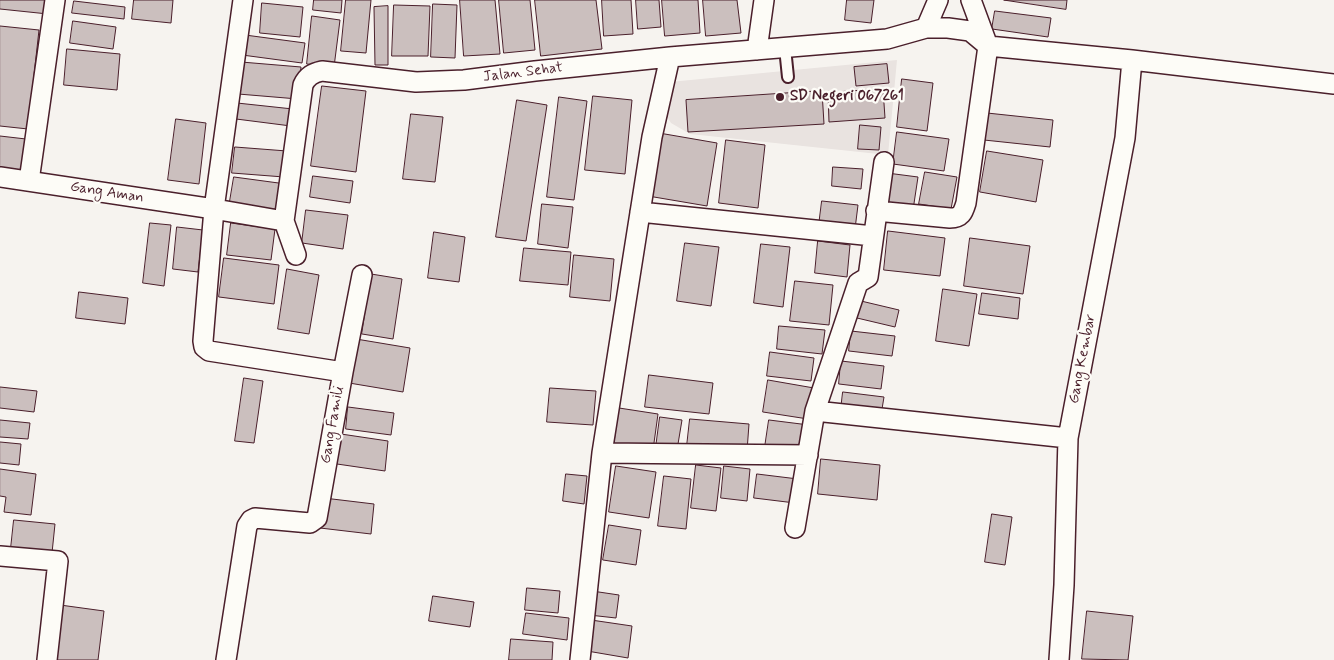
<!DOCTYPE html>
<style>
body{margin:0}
canvas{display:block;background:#f6f3ef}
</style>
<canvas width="1334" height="660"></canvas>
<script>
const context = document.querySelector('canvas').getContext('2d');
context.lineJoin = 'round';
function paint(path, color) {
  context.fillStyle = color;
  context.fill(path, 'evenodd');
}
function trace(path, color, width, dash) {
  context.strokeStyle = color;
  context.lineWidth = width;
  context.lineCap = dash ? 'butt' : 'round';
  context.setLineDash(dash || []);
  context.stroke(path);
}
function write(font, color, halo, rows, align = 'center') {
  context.font = font + ' Mynerve,sans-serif';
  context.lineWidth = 4.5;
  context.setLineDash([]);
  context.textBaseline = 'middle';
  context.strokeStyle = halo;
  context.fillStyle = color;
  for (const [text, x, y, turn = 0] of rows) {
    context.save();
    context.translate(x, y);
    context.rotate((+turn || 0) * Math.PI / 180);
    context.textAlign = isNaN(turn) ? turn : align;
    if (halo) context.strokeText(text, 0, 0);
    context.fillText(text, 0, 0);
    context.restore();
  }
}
paint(new Path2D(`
 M897 60 888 155 690 134 671 123 664 112 670 82Z`), '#e9e3e0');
const building = new Path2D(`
 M0 0H50L48 14 0 9Z
 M134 0H173L171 23 132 19Z
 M314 0H342L341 13 313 10Z
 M346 0H371L366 53 341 51Z
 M460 0H495L500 54 464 56Z
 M499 0H530L535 50 504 53Z
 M535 0H596L602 49 541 56Z
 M602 0H631L633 34 604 36Z
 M636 0H659L661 27 638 29Z
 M662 0H698L700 33 665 36Z
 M703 0H737L741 33 706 36Z
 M847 0H874L871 23 845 20Z
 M1004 0H1067L1066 9Z
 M74 1 125 7 124 19 72 13Z
 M262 3 303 7 300 37 260 33Z
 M433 4 457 5 455 58 431 57Z
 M394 5 430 6 428 56H392Z
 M388 6V65H375L374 7Z
 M995 11 1051 18 1048 37 992 29Z
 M312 16 340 20 334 67 307 64Z
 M73 21 116 27 113 49 70 43Z
 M0 26 39 30 28 129 0 126Z
 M245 35 305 43 302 63 242 55Z
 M67 49 120 54 117 90 64 85Z
 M241 62 301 67 298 99 238 94Z
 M887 64 889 83 856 86 854 67Z
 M902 79 933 83 927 131 897 127Z
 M322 86 366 91 356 172 311 166Z
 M883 89 885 118 829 122 828 93Z
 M822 91 824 124 688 132 686 100Z
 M593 96 632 100 625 174 585 170Z
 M559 97 587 101 574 200 547 197Z
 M517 100 547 105 526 241 496 237Z
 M237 103 293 109 291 126 236 119Z
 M987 113 1053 120 1050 147 984 140Z
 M411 114 443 117 435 182 403 179Z
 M176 119 206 123 199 184 168 180Z
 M860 125 881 127 879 150 858 149Z
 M897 132 949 139 944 171 893 164Z
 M659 133 717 143 707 206 648 196Z
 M0 136 26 139 22 175 0 173Z
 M726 140 765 145 758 208 719 203Z
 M235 147 287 151 284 177 232 173Z
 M987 151 1043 160 1036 202 980 192Z
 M833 167 863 169 861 189 832 186Z
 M925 172 957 177 951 209 919 204Z
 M887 173 918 177 913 210 882 205Z
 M313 176 353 181 350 203 310 197Z
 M234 177 286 184 282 215 229 207Z
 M822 201 858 205 855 229 819 225Z
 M542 204 573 207 568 248 538 244Z
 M306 210 348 215 343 249 302 243Z
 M150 223 171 225 164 286 143 283Z
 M231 223 275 229 271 260 227 255Z
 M177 227 203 230 198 272 173 269Z
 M888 231 945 238 940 276 884 270Z
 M434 232 465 237 459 282 428 278Z
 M970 238 1030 246 1023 294 964 286Z
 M818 241 850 245 847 277 815 273Z
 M685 243 719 247 711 306 677 301Z
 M761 244 790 247 783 307 754 303Z
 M524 248 571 252 568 285 520 281Z
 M574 255 614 259 610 301 570 297Z
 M224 258 279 265 274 304 219 297Z
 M287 269 319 275 309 334 278 329Z
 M371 274 402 279 393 339 362 334Z
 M795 281 833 285 829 325 790 321Z
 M943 289 977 294 969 346 936 341Z
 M79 292 128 298 125 324 76 318Z
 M982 293 1020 298 1018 319 979 314Z
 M861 301 899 310 895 327 857 318Z
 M779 326 825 330 822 354 777 349Z
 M851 331 895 336 892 356 849 351Z
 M356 339 410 348 403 392 349 383Z
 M770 352 814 358 811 381 767 376Z
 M841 361 884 366 881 389 839 384Z
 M649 375 713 383 709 414 645 407Z
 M244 378 263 381 254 443 235 441Z
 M768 380 814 388 808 419 763 412Z
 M0 387 37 391 34 412 0 408Z
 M550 388 596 391 593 425 547 422Z
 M843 392 884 397 881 415 841 409Z
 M348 407 394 413 391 435 346 429Z
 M619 408 658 414 653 450 614 445Z
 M660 417 682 420 677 450 656 447Z
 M690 419 749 424 747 451 687 446Z
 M0 420 30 423 28 439 0 437Z
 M769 420 809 425 806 452 765 447Z
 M341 434 388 441 385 471 337 464Z
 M0 442 21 444 19 465 0 463Z
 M821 459 880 465 877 500 818 494Z
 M696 465 721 468 716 511 691 508Z
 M616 466 656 472 649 518 609 512Z
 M724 466 750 469 747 501 721 498Z
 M0 469 36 474 31 515 4 512 6 497 0 496Z
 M566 474 587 476 584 504 563 501Z
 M757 474 798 479 795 503 754 498Z
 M664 476 691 479 686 529 658 526Z
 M324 498 374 504 371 534 320 528Z
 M992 514 1012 517 1005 565 985 562Z
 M14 520 55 524 52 553 11 548Z
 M609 525 641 530 636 565 603 560Z
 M527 588 560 591 558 613 525 610Z
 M592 591 619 595 616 618 589 615Z
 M433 596 474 602 470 627 429 621Z
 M60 605 104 611 98 660H53Z
 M1087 611 1133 616 1128 660 1082 659Z
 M526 613 569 618 567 640 523 634Z
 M591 620 632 626 628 658 587 651Z
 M511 639 553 642 552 660H509Z`);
paint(building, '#cbbfbe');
trace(building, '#4a1f2b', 1);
const service = new Path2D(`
 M785 48 788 77`);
const minor = new Path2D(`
 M926 28H948L970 31 988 46 1132 60 1334 84
 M757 50 764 0
 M884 162 868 277 858 283 815 411 1068 438
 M0 177 214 209 284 221 303 85C307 76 313 73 322 71L416 82 464 80 535 71 670 57 887 39 926 28 938 0
 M29 181 55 0
 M876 211 950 218C961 218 963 213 966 203L988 46 971 0
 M640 212 873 236
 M284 221 296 255
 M343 372 362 275
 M602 453 808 455
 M795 528 815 411
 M0 556 58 561 47 660
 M226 660 247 526 251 520 255 518 310 523 317 518 343 372 209 351 204 347 203 341 214 209 243 0
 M580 660 602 453 652 137 670 57
 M1059 660 1064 585 1068 438 1125 138 1132 60`);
trace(service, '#4a1f2b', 14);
trace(minor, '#4a1f2b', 22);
trace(service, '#fdfcf7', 10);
trace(minor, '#fdfcf7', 19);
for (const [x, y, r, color] of [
 [780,97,5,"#4a1f2b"]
]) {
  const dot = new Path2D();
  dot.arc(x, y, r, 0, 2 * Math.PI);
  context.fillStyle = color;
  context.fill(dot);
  trace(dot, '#fdfcf7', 2);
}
write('15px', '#4a1f2b', '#fdfcf7', [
 ["Jalan Sehat",523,73,-7],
 ["Gang Aman",107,193,9],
 ["Gang Kembar",1083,359,-79],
 ["Gang Famili",333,425,-80]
]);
write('bold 15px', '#4a1f2b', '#fdfcf7', [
 ["SD Negeri 067261",790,97]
], 'left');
</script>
